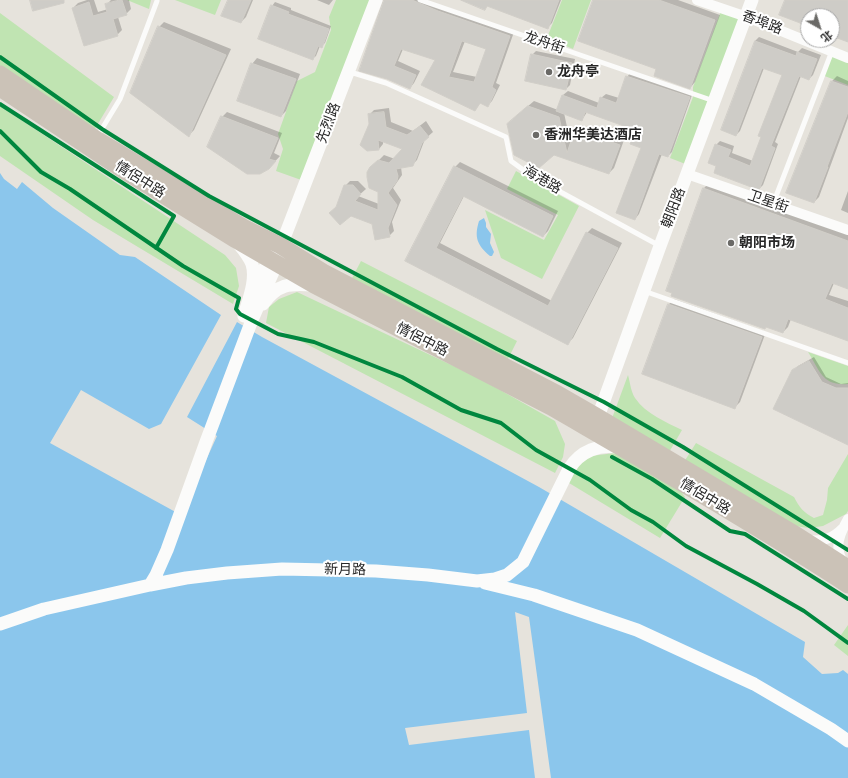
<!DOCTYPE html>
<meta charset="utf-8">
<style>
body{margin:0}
#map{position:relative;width:848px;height:778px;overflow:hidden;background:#e6e3dc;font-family:"Space Grotesk","Noto Sans SC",sans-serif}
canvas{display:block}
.north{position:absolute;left:800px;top:8px;width:40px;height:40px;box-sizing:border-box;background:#fff;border:1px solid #a9a9a9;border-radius:50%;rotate:141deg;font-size:11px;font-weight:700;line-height:16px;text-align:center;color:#272727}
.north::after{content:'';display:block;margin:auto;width:14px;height:18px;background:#6a6966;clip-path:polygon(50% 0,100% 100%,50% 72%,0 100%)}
</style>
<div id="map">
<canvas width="848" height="778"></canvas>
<div class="north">北</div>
</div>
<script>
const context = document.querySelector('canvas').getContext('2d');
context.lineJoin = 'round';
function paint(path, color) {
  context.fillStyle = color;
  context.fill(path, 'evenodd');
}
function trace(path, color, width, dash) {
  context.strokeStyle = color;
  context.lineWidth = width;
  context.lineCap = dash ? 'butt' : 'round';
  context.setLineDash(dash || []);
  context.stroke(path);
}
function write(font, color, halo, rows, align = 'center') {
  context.font = font + ' "Space Grotesk","Noto Sans SC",sans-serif';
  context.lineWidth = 4;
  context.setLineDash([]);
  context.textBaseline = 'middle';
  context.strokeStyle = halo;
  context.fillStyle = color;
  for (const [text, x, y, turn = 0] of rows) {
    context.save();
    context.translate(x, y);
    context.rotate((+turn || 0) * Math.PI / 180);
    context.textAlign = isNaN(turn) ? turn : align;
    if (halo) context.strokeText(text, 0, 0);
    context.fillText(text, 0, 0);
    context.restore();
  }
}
paint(new Path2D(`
 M127 0H151L149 9Z
 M175 0H221L215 15Z
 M336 0H373L304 181 276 171 283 149 278 134 297 81 315 72 331 30 329 17Z
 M562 0H591L573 49 547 38Z
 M721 11 743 18 688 165 670 158 693 97V87Z
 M0 13 114 97 93 132 0 67Z
 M830 53 848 60V85L822 75Z
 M0 106 225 255 236 268 239 286 233 304 93 220 0 156Z
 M516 171 579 206 542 279 501 258 485 210 544 240 558 215 507 189Z
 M361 261 517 341 506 363 350 282Z
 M297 292 479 378 555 421 565 444 563 457 555 473 266 323 269 307 279 299Z
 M808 352 848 366V384C822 386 820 371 808 352Z
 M628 375C630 382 631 392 635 398 646 414 666 422 682 430L668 454 611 421Z
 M696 443 794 497C799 507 804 513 814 518L823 515 827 500 828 488 848 454V511L846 514 823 526 809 528 787 525 684 462Z
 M615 453 678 487 685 497 660 538 569 483 582 457Z
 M848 625V656L834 645Z`), '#c0e4b2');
paint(new Path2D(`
 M0 173 4 179 17 189 22 182 53 208 120 255 135 257 221 315 161 424 149 429 81 390 50 443 181 515 217 436 187 417 237 322 262 337 539 487 805 642 803 657 822 674 838 673 843 670 848 674V778H0Z
 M484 218 486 223V227L491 234 490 243 494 252 492 256H490C477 245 474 237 479 221Z`), '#8bc6ec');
paint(new Path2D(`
 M515 612 529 617 551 778H535L529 730 409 745 405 728 527 713Z`), '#e6e3dc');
paint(new Path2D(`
 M87 0H94L98 12 108 9 106 5 111 0H129L131 9 126 14 118 17 122 30 117 35 73 8 78 3Z
 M229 0H253L246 17 241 22Z
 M317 0H333L329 5Z
 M384 0H426L514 32 496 83 500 85 492 101 487 106 481 102 475 110 423 84 437 59 403 49 398 61 420 71 414 83 410 88 366 52 384 3ZM465 41 487 48 477 77 453 72Z
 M462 0H561L552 23 547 28 488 5 485 9Z
 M594 0H678L720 15 695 82 690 88 658 68Z
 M275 2 291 8V10L331 26 325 43 321 46H320L316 56 312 59 272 6Z
 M164 22 231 49 194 130 189 135 159 27Z
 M759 37 798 52 802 48 821 55 813 75 809 79 801 76 775 142 778 144 763 185 759 189 718 166 716 145 720 141 734 146 732 153 753 161 783 75 764 68 740 131 736 135 755 41Z
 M536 51 575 59 570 85 566 89 532 55Z
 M257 58 300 74 286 111 281 116 252 64Z
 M631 72 693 92 672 152 668 156 662 154 639 214 635 219 642 147 636 129 587 112 582 120 564 113 571 145 576 130 581 125 624 140 614 168 609 173 554 154 513 119 534 101 558 110 563 95 568 91 599 103 601 98 606 94 619 98 627 77Z
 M837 76 848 81V118L819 197 814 202 832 81Z
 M389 108 391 122 413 131 426 121 433 132 425 139 417 160 412 165 401 167 402 175 393 188 401 200 392 222 394 231 389 236 373 223 338 206 345 186 350 181H358L366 189 358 196 379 204V191L371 168 384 155 395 159 404 149 383 141V144L379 149 370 124 369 115 374 110Z
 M227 112 282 133 274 153 280 156 269 168 222 117Z
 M460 162 558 211 548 231 543 236 464 196 440 243 552 301 587 233 592 228 622 243 573 338 568 343 407 260 455 167Z
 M709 183 848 234V288L834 283 829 295 848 301V339L791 319 788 327 783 332 667 290 704 188Z
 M848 191V213L841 210Z
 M674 299 766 332 740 402 735 407 643 374 669 304Z
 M814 357 826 377 841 384 848 383V442L793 371 798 366Z`), '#0003');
const building = new Path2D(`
 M30 0H64V3L33 11Z
 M120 0H122L127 15 113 19 118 36 84 46 72 8 89 2 93 16 107 12 105 4Z
 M228 0H251L241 23 221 16Z
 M384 0H412L438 11 510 36 492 87 496 90 488 107 480 103 475 111 421 85 435 60 401 49 394 66 416 75 410 89 387 79 359 71ZM462 41 486 49 474 82 449 77Z
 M461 0H559L548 29 487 6 485 10Z
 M593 0H659L715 20 690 89 654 76 656 69 578 41Z
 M785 0H848V42L832 36V16H808V26L779 15Z
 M271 5 289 12 288 14 329 29 322 48 318 46 313 60 258 39Z
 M158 26 226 55 189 137 130 93Z
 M755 41 796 56 797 52 817 59 809 80 799 76 771 146 775 148 759 190 714 173 716 166 708 163 715 144 731 150 728 157 750 166 761 137 758 136 782 75 762 68 736 136 721 130Z
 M531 54 572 63 566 90 525 81Z
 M251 63 296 79 281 117 237 101Z
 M626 76 690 97 668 157 659 154 635 220 616 213 641 148 630 144 635 130 585 112 582 121 556 111 562 95 597 108 600 97 616 103Z
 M831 81 848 87V112L827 167H828L814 203 786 193Z
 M528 106 559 117 567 153 575 129 620 145 609 174 554 155 539 168 514 155 507 124Z
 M384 112 386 127 407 135 420 126 429 137 422 143 413 166 396 169 398 176 397 181 388 193 397 205 388 228 390 237 375 240 372 224 351 216 340 225 329 213 336 207 344 185H353L361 194 355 201 378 210V192L369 188 367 177V172L370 167 378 160 389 163 402 149 378 140 379 150 367 151 360 145 369 124 368 114Z
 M221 116 278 138 269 159 276 161 269 169 260 174H247L207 147Z
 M454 166 553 216 543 237 463 196 436 248 548 306 586 232 618 248 568 345 405 261Z
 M703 188 848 241V289L832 283 825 299 848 308V341L788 319 783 333 766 327 765 329 671 296 672 293 666 291Z
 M668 304 762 337 735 409 642 374Z
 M809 361 822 382 836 388H848V445L773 409 792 370Z`);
paint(building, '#ceccc7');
trace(building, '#d1cec8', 1);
trace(new Path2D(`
 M420 0 714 101
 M350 72 386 83 506 137 511 161 533 177 660 246
 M97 137 120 99 157 1
 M773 204 832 51
 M644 291 848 363`), '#fbfbfa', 5);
trace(new Path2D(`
 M697 0 747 17 848 58
 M687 174 848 230
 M809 540C824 542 833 538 843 528
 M844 563C833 548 840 533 848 519`), '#fbfbfa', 10);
trace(new Path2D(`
 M238 243C243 249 249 256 252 264 257 280 248 301 244 316
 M250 303 269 258 274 253
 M263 304C277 284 290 283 312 285
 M598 417 660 246 752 0
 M485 583 534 595 637 630 754 684 831 729 848 741
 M150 585 156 575 167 550 206 442 252 320 277 263 281 246 376 0
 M0 624 44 609 150 585 186 578 227 573 282 569 376 571 428 575 477 581 495 579 507 575 523 562 569 469C580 451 600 443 620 448`), '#fbfbfa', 13);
trace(new Path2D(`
 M0 74 96 139 243 227 281 246 323 272 558 394 598 417 793 533 848 568
 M0 88 123 170 236 240 314 285 551 407C651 465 751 522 848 585`), '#cbc2b7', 17);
trace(new Path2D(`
 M0 57 102 129 209 196 497 349 604 402 683 447 848 550
 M0 104 174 216 156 248
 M0 131 41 172 70 189 183 266 239 298 236 309 240 314 278 334 314 342 402 377 461 410 501 423 536 450 590 480 631 510 653 522 686 546 757 584 804 611 848 643
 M612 457 652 479 730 531 745 534 848 599`), '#00873e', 4);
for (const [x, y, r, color] of [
 [549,72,4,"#6a6966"],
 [536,135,4,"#6a6966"],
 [731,243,4,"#6a6966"]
]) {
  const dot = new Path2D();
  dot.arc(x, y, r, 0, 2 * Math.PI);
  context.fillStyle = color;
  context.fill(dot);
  trace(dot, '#fff', 1.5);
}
write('14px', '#272727', '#fff', [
 ["香埠路",762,23,21],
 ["龙舟街",544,43,19],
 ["先烈路",329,123,-69],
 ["情侶中路",140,180,32],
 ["海港路",542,180,31],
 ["卫星街",768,202,19],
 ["朝阳路",674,208,-69],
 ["情侶中路",422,340,27],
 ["情侶中路",705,497,31],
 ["新月路",345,570,1]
]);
write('bold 14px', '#272727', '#fff', [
 ["龙舟亭",557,72],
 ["香洲华美达酒店",544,135],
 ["朝阳市场",739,243]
], 'left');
</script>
